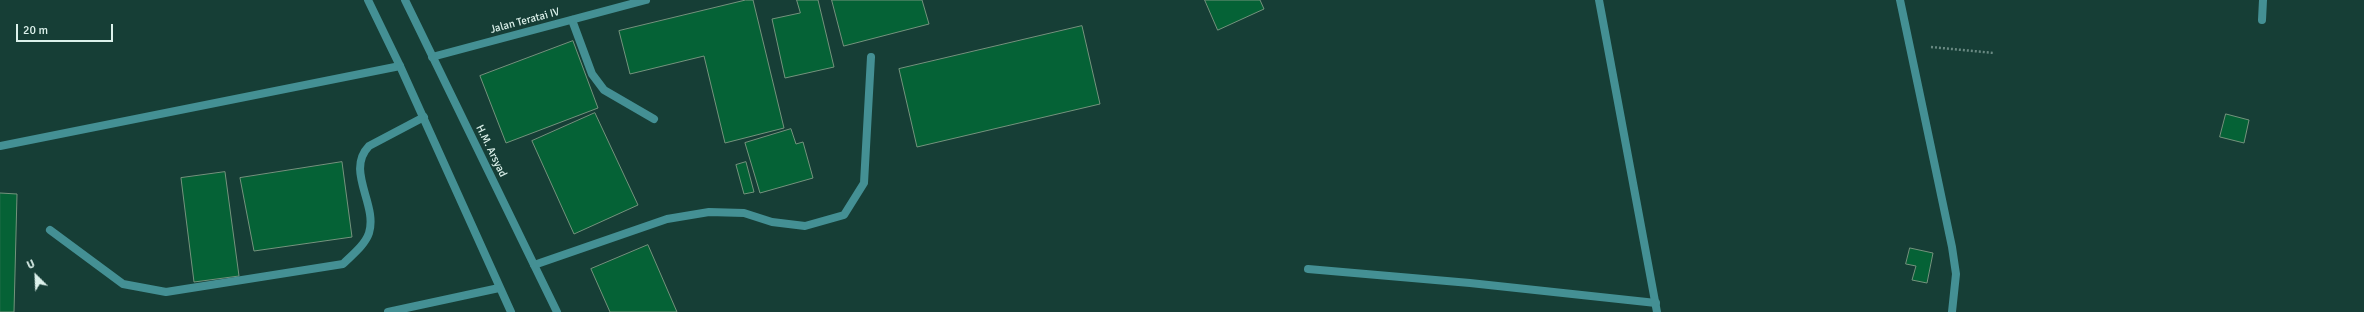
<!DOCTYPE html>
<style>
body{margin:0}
#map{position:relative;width:2364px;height:312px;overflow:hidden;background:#163e36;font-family:Signika,sans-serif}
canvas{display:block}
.north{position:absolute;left:16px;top:256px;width:40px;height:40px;-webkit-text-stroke:3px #163e36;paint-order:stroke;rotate:336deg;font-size:11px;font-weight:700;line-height:16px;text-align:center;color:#dcf1eb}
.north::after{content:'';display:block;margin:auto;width:14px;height:18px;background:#dcf1eb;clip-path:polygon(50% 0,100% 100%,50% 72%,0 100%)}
.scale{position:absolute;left:16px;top:24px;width:97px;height:18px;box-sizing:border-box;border:2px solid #dcf1eb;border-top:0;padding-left:5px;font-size:12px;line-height:14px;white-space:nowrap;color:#dcf1eb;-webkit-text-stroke:3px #163e36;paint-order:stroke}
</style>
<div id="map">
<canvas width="2364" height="312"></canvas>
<div class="north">U</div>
<div class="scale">20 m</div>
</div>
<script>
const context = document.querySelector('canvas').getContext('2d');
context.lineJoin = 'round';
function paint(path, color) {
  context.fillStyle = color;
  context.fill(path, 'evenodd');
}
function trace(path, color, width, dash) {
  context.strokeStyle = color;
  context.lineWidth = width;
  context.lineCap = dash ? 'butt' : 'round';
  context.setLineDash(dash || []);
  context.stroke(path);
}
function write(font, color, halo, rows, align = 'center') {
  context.font = font + ' Signika,sans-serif';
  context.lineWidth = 3;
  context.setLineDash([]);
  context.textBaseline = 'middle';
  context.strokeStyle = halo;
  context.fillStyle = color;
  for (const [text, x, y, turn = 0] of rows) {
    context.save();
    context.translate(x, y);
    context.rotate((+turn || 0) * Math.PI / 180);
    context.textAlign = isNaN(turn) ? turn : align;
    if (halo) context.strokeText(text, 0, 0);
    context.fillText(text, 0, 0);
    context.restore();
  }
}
const building = new Path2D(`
 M746 0H753L784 128 725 143 704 56 630 74 619 31Z
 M797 0H818L834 67 785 78 772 19 800 13Z
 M832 0H922L929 24 844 46Z
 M1205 0H1260L1264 9 1218 30Z
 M1082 26 1100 104 917 147 899 69Z
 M573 41 598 108 506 143 480 76Z
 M595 113 638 205 574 234 532 141Z
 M2226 114 2249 120 2244 143 2220 137Z
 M791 129 796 144 803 142 813 178 760 193 745 143Z
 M342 162 352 237 254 251 240 178Z
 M746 162 754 192 744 194 736 165Z
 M225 172 239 276 194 282 181 178Z
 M0 193 17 194 14 312H0Z
 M648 245 677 312H610L591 269Z
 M1910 248 1933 253 1927 283 1912 280 1916 266 1906 264Z`);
paint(building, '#056236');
trace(building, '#74937d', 1);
trace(new Path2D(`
 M1931 47 1994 53`), '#698982', 2.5, [2, 2]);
trace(new Path2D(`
 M572 20 592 74 604 90 654 119
 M50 230 123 284 166 292 343 264C352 255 365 245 369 233 378 204 345 171 369 146L424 117
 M1308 269 1470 283 1656 303
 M388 312 499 288`), '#449094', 8);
trace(new Path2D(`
 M1599 0 1657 312
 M1900 0 1952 247 1956 274 1952 312
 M2262 20 2263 0
 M432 57 646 0
 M0 146 400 66
 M534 265 667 219 709 212 744 213 772 222 805 226 844 215 864 183 871 57`), '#449094', 8);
trace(new Path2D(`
 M368 0 400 66 511 312
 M405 0 557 312`), '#449094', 8);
write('11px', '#dcf1eb', '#163e36', [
 ["Jalan Teratai IV",525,21,-15],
 ["H.M. Arsyad",491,151,64]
]);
</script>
